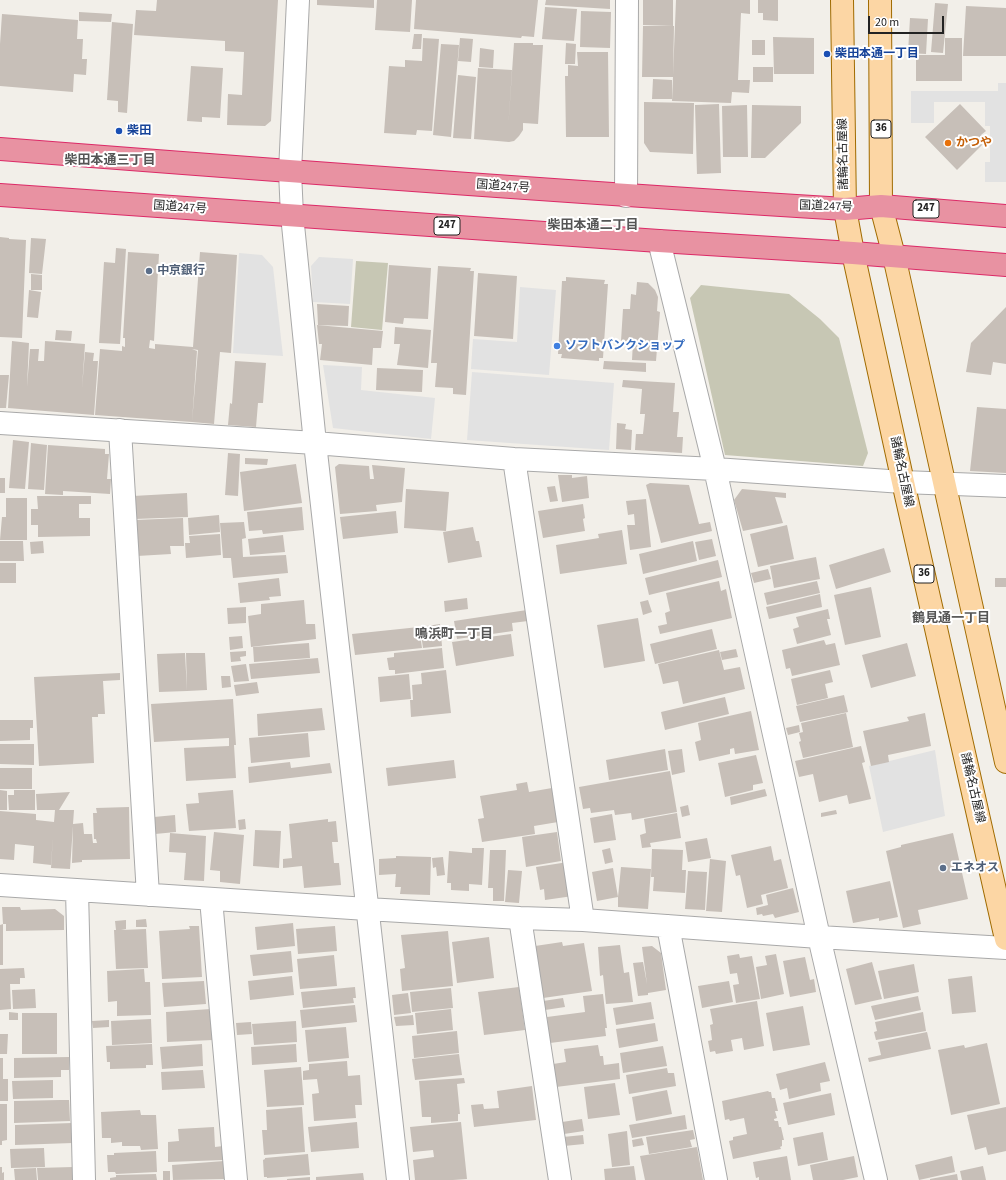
<!DOCTYPE html>
<meta charset="utf-8">
<style>
body{margin:0}
#map{position:relative;width:1006px;height:1180px;overflow:hidden;background:#f2efe9;font-family:"Source Sans 3",sans-serif}
canvas{display:block}
.scale{position:absolute;left:868px;top:16px;width:76px;height:18px;box-sizing:border-box;border:2px solid #222;border-top:0;padding-left:5px;font-size:12px;line-height:14px;white-space:nowrap;color:#222;-webkit-text-stroke:3px #fff;paint-order:stroke}
</style>
<div id="map">
<canvas width="1006" height="1180"></canvas>
<div class="scale">20 m</div>
</div>
<script>
const context = document.querySelector('canvas').getContext('2d');
context.lineJoin = 'round';
function paint(path, color) {
  context.fillStyle = color;
  context.fill(path, 'evenodd');
}
function trace(path, color, width, dash) {
  context.strokeStyle = color;
  context.lineWidth = width;
  context.lineCap = dash ? 'butt' : 'round';
  context.setLineDash(dash || []);
  context.stroke(path);
}
function write(font, color, halo, rows, align = 'center') {
  context.font = font + ' "Source Sans 3","Noto Sans JP",sans-serif';
  context.lineWidth = 4;
  context.setLineDash([]);
  context.textBaseline = 'middle';
  context.strokeStyle = halo;
  context.fillStyle = color;
  for (const [text, x, y, turn = 0] of rows) {
    context.save();
    context.translate(x, y);
    context.rotate((+turn || 0) * Math.PI / 180);
    context.textAlign = isNaN(turn) ? turn : align;
    if (halo) context.strokeText(text, 0, 0);
    context.fillText(text, 0, 0);
    context.restore();
  }
}
paint(new Path2D(`
 M356 261 388 263 382 330 351 327Z
 M701 285 789 294 820 319 839 338 868 453 863 466 725 455 690 298Z`), '#c7c7b4');
paint(new Path2D(`
 M998 83H1006V182H985V162H990V126H985V102H934V123H911V91H998Z
 M239 253 262 255 273 267 283 356 233 353Z
 M319 257 353 259 350 304 313 302 311 266Z
 M520 287 556 290 549 375 471 369 473 339 517 342Z
 M323 365 362 367 361 390 435 398 431 439 333 428Z
 M472 372 614 383 609 450 467 440Z
 M935 750 945 816 883 832 869 766Z`), '#e2e2e2');
paint(new Path2D(`
 M157 0H278L271 121 265 126 227 125 228 94 242 95 244 52 225 51V41L134 35 136 10 156 11Z
 M317 0H374V8L317 5Z
 M377 0H412L410 32 375 30Z
 M416 0H538L534 37 522 36 521 38 414 29Z
 M546 0H610V9L545 5Z
 M643 0H673V26L643 25Z
 M676 0H750V14L741 13 738 80H750L749 93 732 92 731 103 672 101 673 77H642L643 26H674L673 75Z
 M758 0H778V21L763 20V13H758Z
 M935 3 948 4 943 53 931 52Z
 M966 6 1006 8V56H963Z
 M545 7 577 9 574 41 542 39Z
 M581 11 611 12 610 48 580 47Z
 M79 12 112 14 111 22 79 21Z
 M2 14 78 20 77 39H83L82 59H87L86 75 74 74 73 92 0 86V44Z
 M910 18 928 19 926 54 908 53Z
 M112 22 133 24 127 113 118 112V101L107 100Z
 M414 34H422L421 49H412Z
 M773 37 814 38V74H774Z
 M423 38 439 39 432 131 417 130 416 135 384 133 389 66 405 67V60L422 61Z
 M460 38 473 39 471 62 458 61Z
 M945 38H962V81H916V55H945Z
 M752 40H765V55H752Z
 M514 43H533V45H543L538 124 523 123V130L519 136 514 141 509 142 474 139 478 68 512 70 508 130Z
 M566 43 576 44 575 64H565Z
 M441 44 459 45 451 137 433 135Z
 M480 48 494 50 493 68 479 67Z
 M577 52H608L609 137H566L565 76H568V65L578 66Z
 M191 66 223 68 220 118 202 117V122L187 121Z
 M753 67H773V82H753Z
 M458 75 476 77 471 139 453 138Z
 M653 79 672 80V99H652Z
 M644 102 694 103 693 154 650 152 644 143Z
 M719 104 721 173 697 174 695 105Z
 M960 104 986 131 981 135 986 141 957 170 925 137Z
 M747 105 748 157H723L722 106Z
 M752 105 801 106V123L765 158H751Z
 M0 237 9 238V239L26 240 22 338 0 337Z
 M31 238 46 239 42 274 29 273Z
 M116 248 126 249 120 344 99 343 104 262 115 263Z
 M128 252 159 254 154 341 150 340 149 348 155 349V344L193 347 200 252 237 255 231 353 220 352 214 424 192 422 198 350 192 349 197 351 192 422 95 415 100 349 122 351V346L125 347V338H123Z
 M389 265 431 268 428 319 404 318 403 324 385 322Z
 M438 266 471 268 470 271H474L466 395 453 394V388L435 387 437 363H431Z
 M478 273 517 276 513 339 474 336Z
 M31 274 42 275V290H31Z
 M566 277 605 280 604 284H608L603 358H599V361L561 358 562 354H558L562 281H566Z
 M637 282 648 283 655 290 658 297 657 311 660 312 656 361 632 360 633 342 621 341 623 309H630L631 294 636 295Z
 M29 290 41 292 38 318 27 317Z
 M317 304 349 306 348 326 318 325Z
 M1006 307V364L993 362 991 375 966 372 971 343Z
 M317 325 383 331 381 348H373L372 365 320 360 322 344H319Z
 M395 327 431 330 428 368 397 365 400 344H394Z
 M56 330 72 331 71 341 55 340Z
 M12 341 29 343 27 387 30 349H39L38 361H44L45 341 85 344 82 388 85 352 94 353 93 361H98L94 415 8 408Z
 M235 361 266 363 263 403H258L256 427 228 425 230 403 232 404Z
 M604 361 646 363V372L603 369Z
 M377 368 423 370 422 392 376 390Z
 M0 375H9L6 408H0Z
 M623 380 675 383 673 412H679L677 437H683L682 453 635 450 636 434H643L645 414H640L642 389 622 387Z
 M977 407 1006 409V473L970 471Z
 M617 423 626 424 625 429 632 430 631 450 616 449Z
 M13 440 29 442 25 489 9 488Z
 M31 443 47 445 44 490 28 489Z
 M48 445 105 449V454H109L107 479H111L110 494 63 491V495L45 494Z
 M228 453 240 454 238 496 225 495Z
 M245 458 268 459 267 465 245 464Z
 M296 464 302 503 244 511 240 472Z
 M339 464 369 466 370 479H374L372 465 405 468 402 502 376 505 377 511 340 514 335 467Z
 M558 475H572V478L587 476 589 498 562 502Z
 M0 478H5V493H0Z
 M650 483 689 485 699 524 710 522 712 531 661 543 646 485Z
 M555 486 558 501 550 502 547 487Z
 M406 489 449 492 446 531 404 528Z
 M742 489 786 493V498L775 497 783 523 743 531 734 500Z
 M187 493 188 517 135 519 133 496Z
 M37 496H91V504H79V518H90V536L38 537V525H31V509H38Z
 M6 498H27V540H0L2 517H6Z
 M646 499 651 547 630 550 627 525H635L634 514 628 515 626 501Z
 M583 504 585 518 583 519 585 531 543 538 538 511Z
 M302 507 304 530 263 534 262 530 249 531 247 512Z
 M396 511 398 533 343 539 340 517Z
 M219 515 220 532 189 535 188 518Z
 M183 518 184 546H170L171 554 137 556 135 520Z
 M244 522 246 538 242 539 243 557 286 555 288 573 233 578 231 558H223L220 523Z
 M787 525 794 559 758 567 750 534Z
 M473 527 476 541H479L482 557 448 563 443 532Z
 M622 530 627 564 560 574 556 545 599 538 598 534Z
 M220 534 221 555 186 558 185 543H190L189 536Z
 M283 535 285 552 250 555 248 539Z
 M712 539 716 556 699 560 695 542Z
 M0 541H23L24 561H0Z
 M43 541 44 553 31 554 30 542Z
 M693 541 697 561 643 574 639 554Z
 M884 548 891 572 836 589 829 565Z
 M816 557 820 579 774 588 770 566Z
 M718 560 722 577 649 595 645 578Z
 M0 563H16V583H0Z
 M768 569 771 579 754 583 751 573Z
 M279 578 281 596 269 597 270 600 240 603 238 583Z
 M995 578H1006V587H995Z
 M719 581 721 591 726 589 732 618 660 634 658 626 667 624 665 613 670 611 666 593Z
 M817 581 820 593 767 605 764 593Z
 M871 587 881 637 845 645 834 595Z
 M820 594 822 607 769 619 766 607Z
 M467 598 468 609 445 612 444 601Z
 M304 600 306 624H315L316 639 251 647 248 616 261 614V604Z
 M648 600 652 612 643 615 640 602Z
 M246 607V623L228 624 227 608Z
 M828 609 830 619H827L831 635 797 644 793 629 799 627 796 617Z
 M527 610 528 621 512 623 513 631 457 639 454 621Z
 M638 618 645 661 604 668 597 625Z
 M440 624 442 646 423 648 420 627Z
 M419 627 422 648 355 655 352 634Z
 M712 629 717 649 655 664 650 644Z
 M511 634 514 656 456 666 452 642Z
 M242 636 243 648 230 650 229 637Z
 M824 640 826 645 835 643 840 665 792 676 790 668 786 669 782 650Z
 M309 643 310 658 254 662 253 647Z
 M907 643 916 676 871 688 862 655Z
 M442 648 444 668 395 674V670H389L387 658 394 657V653Z
 M736 649 738 657 722 660 720 652Z
 M719 650 724 670 740 667 745 689 683 704 678 681 663 684 658 664Z
 M246 651V656L240 657 241 661 231 662 230 652Z
 M185 653 187 691 159 692 157 654Z
 M186 653H205L207 690 187 691Z
 M318 658 320 673 251 679 249 664Z
 M246 664 249 681 234 682 231 666Z
 M446 670 451 713 411 717 410 700H413L412 685 422 684 421 673Z
 M830 670 833 682 825 684 828 698 797 705 791 679Z
 M120 673V680L103 681 105 714H98V717H92L94 763 39 766 34 677Z
 M409 674 411 699 380 702 378 677Z
 M221 676H230L231 687 222 688Z
 M257 682 259 693 236 696 234 685Z
 M844 695 848 712 800 722 796 706Z
 M725 697 729 714 665 730 661 712Z
 M233 699 236 745H234L236 778 186 781 184 748 229 746V738L154 742 151 704Z
 M322 708 325 730 258 736 257 714Z
 M751 711 759 750 735 754 734 748 730 749V754L699 761 695 742 701 740 698 723Z
 M846 713 853 747 803 758 799 742 801 741 799 733 803 732 801 723Z
 M925 713 931 746 888 755 889 762 871 766 863 731 909 721 907 717Z
 M0 720H33V728H30V740L0 741Z
 M799 725 800 732 788 735 786 728Z
 M308 733 310 757 251 763 249 738Z
 M0 744H34V765L0 764Z
 M861 746 865 762 862 763 871 799 849 804 847 795 819 802 813 774 799 777 795 761Z
 M665 749 668 770 609 780 606 760Z
 M682 749 685 772 672 775 668 751Z
 M756 755 763 783 753 785V790L725 797 718 763Z
 M454 760 456 778 388 786 386 768Z
 M290 762 291 768 330 763 332 773 249 783 248 767Z
 M0 768H32V789H0Z
 M670 771 677 812 632 820 631 813 615 815 614 810 591 813 590 808 583 809 579 787Z
 M527 782 529 792 552 788 558 822 534 826 535 834 482 842 478 819 484 818 480 796 517 790 516 784Z
 M765 789 767 796 731 805 730 797Z
 M0 790 7 791V810H0Z
 M14 790H35V810H9L8 795H14Z
 M233 790 236 828 189 831 186 804 199 803 198 793Z
 M70 792 59 810H74L73 824 83 823 84 834H92L93 843H97L96 839H94L93 813H97L96 808 129 807 130 859 82 860V862L72 863 73 826 70 869 51 868 53 836 51 865 33 863 34 846 15 844 14 860 0 859V811L36 814V820L54 822 55 810H37L36 794Z
 M688 805 690 815 682 817 680 807Z
 M836 810 837 814 821 817V813Z
 M677 813 681 838 650 843 651 847 642 848 640 835 646 833 644 819Z
 M612 814 616 840 594 843 590 818Z
 M175 815 176 832 155 834 154 817Z
 M245 819 246 829 239 830 238 820Z
 M328 819V822L336 821 338 842H332L334 863H339L341 885 304 888 302 866 283 868V859L292 858 289 824Z
 M255 830 281 831 279 868 253 866Z
 M214 832 244 835 240 884 220 882V871L210 870Z
 M557 832 561 861 526 867 522 837Z
 M170 833 206 836 204 881 184 880 186 853 169 852Z
 M953 833 968 899 918 910 921 924 903 928 886 851 901 847V845Z
 M707 838 711 858 688 862 685 842Z
 M771 846 774 861 781 859 788 888 761 895 763 904 747 908 740 875 736 876 731 855Z
 M472 848H484L482 885 469 884V891L451 890V883H447L449 851 472 853Z
 M610 848 613 862 605 864 602 850Z
 M652 849 683 850 682 870H686L685 893 653 891 654 877H651Z
 M490 850H506L504 901H493V888H488Z
 M396 856 431 857 430 895 400 894 401 887H395L396 874 379 875V859L396 858Z
 M443 857 445 875 437 876 436 867 433 868 432 858Z
 M710 859 726 861 722 912 706 911Z
 M568 862 573 896 545 900 544 889 540 890 536 867Z
 M621 867 651 869 648 909 618 907V897L597 901 592 872 613 868 618 897Z
 M508 870 522 871 519 903 505 902Z
 M688 871 707 872 705 910 685 909Z
 M890 881 898 917 879 921V918L853 923 846 891Z
 M793 888 799 912 775 918 773 914 763 916 762 914 757 915 756 908 768 905 766 895Z
 M2 907H20L21 910 55 909 64 916V930L6 931V924H3Z
 M146 919 147 927H136V920Z
 M126 920V929L121 930 146 929 148 968 116 969 114 930H116L115 921Z
 M293 923 295 946 257 950 255 927Z
 M3 924V965H0V925Z
 M189 926H199L202 977 162 979 159 931 190 929Z
 M335 926 337 951 298 954 296 929Z
 M448 931 453 986 402 991 400 969 405 968 401 935Z
 M489 937 494 978 457 983 452 942Z
 M562 942 563 946 584 943 592 991 543 998 535 946Z
 M620 945 624 973 629 972 633 1002 606 1004 603 975 600 976 598 947Z
 M652 946 661 953 666 990 648 993V995L638 996 633 963 643 962 647 984 642 947Z
 M291 951 293 972 253 976 250 955Z
 M739 954 740 958 752 956 760 999 736 1003 733 985 739 984 737 973 730 974 727 956Z
 M776 954 784 994 761 999 756 967 767 965 765 956Z
 M334 955 337 986 300 989 297 959Z
 M805 957 810 980 814 979 816 992 790 997 783 961Z
 M872 962 882 999 855 1005 846 969Z
 M914 964 919 992 884 999 878 971Z
 M24 968 25 978H20V984H10L11 1009 0 1010V969Z
 M144 969 145 982H150L151 1015 117 1016V1001L108 1002 107 971Z
 M292 976 294 995 250 1000 248 981Z
 M972 976 976 1012 952 1014 948 979Z
 M204 981 206 1004 164 1007 162 983Z
 M729 981 733 1002 702 1008 698 986Z
 M355 987 356 998H353L354 1003 303 1008 301 992Z
 M519 987 525 1030 484 1035 478 992Z
 M451 988 453 1008 412 1012 410 992Z
 M35 989 36 1008 13 1009 12 990Z
 M408 993 411 1013 394 1015 392 995Z
 M603 994 607 1028H605L606 1036 550 1043 547 1017 585 1012 583 996Z
 M918 996 921 1010 875 1020 871 1006Z
 M563 998 565 1007 545 1010 543 1001Z
 M757 1001 764 1046 744 1050 742 1038 731 1040 733 1051 716 1054 715 1051 710 1052 708 1041 712 1040 710 1025 713 1024 710 1009Z
 M651 1002 654 1019 616 1025 613 1008Z
 M355 1005 357 1022 302 1028 300 1010Z
 M803 1006 810 1045 773 1051 766 1013Z
 M211 1009 213 1040 167 1042 166 1012Z
 M451 1009 453 1030 417 1034 415 1013Z
 M9 1012 18 1013V1020H9Z
 M923 1012 926 1031 876 1040 874 1032 877 1031 875 1022Z
 M22 1013H57V1054H22Z
 M413 1015 414 1025 396 1026 394 1017Z
 M151 1019 152 1043 112 1045 111 1021Z
 M109 1020V1027L93 1028 92 1021Z
 M296 1021 297 1042 254 1045 252 1024Z
 M251 1022 252 1034 237 1035 236 1023Z
 M655 1023 658 1041 619 1048 616 1029Z
 M346 1027 349 1058 308 1062 305 1030Z
 M457 1031 459 1053 414 1058 412 1036Z
 M927 1032 931 1049 869 1062 868 1058 881 1055 878 1042Z
 M0 1034H8L7 1054H0Z
 M987 1043 1000 1104 951 1115 938 1050 964 1045 965 1048Z
 M152 1044 153 1065H146V1068L110 1069V1062H107L106 1046Z
 M202 1044 203 1066 162 1069 160 1047Z
 M296 1044 297 1062 252 1065 251 1047Z
 M598 1045 600 1056H603L604 1065 619 1063 620 1079 556 1087 553 1064 566 1062 564 1049Z
 M663 1046 667 1066 623 1073 620 1053Z
 M459 1054 462 1075 415 1080 412 1059Z
 M69 1057V1070H61V1077L14 1078V1058Z
 M0 1058H3V1079H8V1101H0Z
 M347 1061 348 1076 360 1075 362 1105H355L356 1118 314 1121 312 1094 319 1093 317 1079 303 1080V1071L309 1070V1064Z
 M825 1062 830 1081 820 1083 821 1091 789 1099 787 1088 780 1090 776 1074Z
 M301 1067 304 1105 267 1107 264 1070Z
 M667 1068 668 1073H674L676 1086 629 1094 626 1075Z
 M203 1070 205 1088 162 1090 161 1072Z
 M464 1078 465 1083 457 1084 460 1114H458V1121L431 1123V1117H422L419 1081Z
 M53 1080V1098L13 1099 12 1081Z
 M615 1083 620 1115 588 1119 584 1087Z
 M532 1086 536 1120 474 1127 471 1105 483 1104 484 1109 499 1108 497 1091Z
 M667 1090 672 1114 636 1121 632 1097Z
 M768 1091 769 1092H771L772 1098H775L778 1111H775L777 1118 774 1119V1120L775 1121H778L779 1127H781L784 1140H782V1146L780 1147 781 1149 733 1159 729 1141 733 1140V1137L747 1134 744 1118 730 1121 729 1119 725 1120 722 1101Z
 M831 1093 835 1115 788 1125 783 1103Z
 M60 1100H69L70 1121 14 1123V1101Z
 M0 1104H7V1140L2 1141V1145H0Z
 M302 1107 305 1152 264 1155 262 1130H267L266 1110Z
 M1006 1107V1151L988 1155 986 1147 975 1150 967 1115Z
 M140 1110 141 1115H156L158 1149 141 1150 140 1146H122V1142L111 1143V1138H102L101 1112Z
 M685 1115 687 1129 632 1138 629 1125Z
 M582 1119 584 1131 564 1134 562 1122Z
 M357 1122 359 1148 311 1152 308 1127Z
 M461 1122 467 1179 453 1180H415L413 1160 434 1157 433 1150 413 1152 410 1127Z
 M72 1123 73 1143 15 1145V1125Z
 M214 1127 215 1147 223 1146 224 1160 168 1162V1142L179 1141 178 1129Z
 M693 1130 695 1139 690 1140 692 1147 649 1154 646 1137Z
 M627 1131 630 1165 612 1167 608 1134Z
 M823 1132 828 1160 798 1166 793 1138Z
 M583 1135 584 1144 564 1146 563 1137Z
 M642 1138 644 1145 633 1147 632 1140Z
 M697 1147 703 1180H645L640 1156Z
 M44 1148 45 1167 11 1168 10 1149Z
 M156 1151 157 1172 116 1174 115 1172H108L107 1155H114V1153Z
 M308 1154 310 1175 267 1178V1177H264L263 1160 265 1159V1158Z
 M787 1156 791 1180H759V1177L756 1178 753 1162Z
 M854 1156 858 1177 843 1180H813L810 1165Z
 M952 1156 955 1172 919 1180 915 1165Z
 M224 1161 226 1179 173 1180 172 1165Z
 M634 1166 636 1180H605L604 1169Z
 M983 1166 986 1180H962L960 1171Z
 M0 1167H2V1173L4 1172V1180H0Z
 M73 1167 74 1180H38L37 1168Z
 M36 1168 37 1180H15L14 1169Z
 M163 1171H170V1180H163Z
 M363 1173 364 1180H316V1177Z
 M156 1174 157 1180H110V1178L116 1177V1175Z
 M957 1174 958 1180H930V1179Z
 M310 1177V1180H287V1179Z`), '#c7bfb8');
const street = new Path2D(`
 M298 0 290 172 292 215 315 443 398 1180
 M626 196 627 0
 M659 241 715 469 819 937 876 1180
 M0 423 315 443 514 459 715 469 903 482 1006 486
 M120 430 148 895
 M514 459 583 920
 M0 885 367 909 520 918 583 920 819 937 1006 948
 M77 890 84 1180
 M211 899 236 1180
 M520 918 560 1180
 M668 926 716 1180`);
const primary = new Path2D(`
 M842 0 845 209 853 253 903 482 1006 939
 M880 0 881 206 894 256 1006 762`);
const highway = new Path2D(`
 M0 149C282 171 563 192 845 209L881 206 1006 216
 M0 195 659 241 853 253 1006 265`);
trace(street, '#a9a9a9', 24);
trace(primary, '#a06b00', 24);
trace(highway, '#dc2a67', 24);
trace(street, '#fff', 22);
trace(primary, '#fcd6a4', 22);
trace(highway, '#e892a2', 22);
for (const [x, y, r, color] of [
 [827,54,4,"#1a4fb4"],
 [119,131,4,"#1a4fb4"],
 [948,143,4,"#e8710a"],
 [149,271,4,"#5c6f8a"],
 [557,346,4,"#3f7fe0"],
 [943,868,4,"#5c6f8a"]
]) {
  const dot = new Path2D();
  dot.arc(x, y, r, 0, 2 * Math.PI);
  context.fillStyle = color;
  context.fill(dot);
  trace(dot, '#fff', 1.5);
}
for (const [x, y, w] of [
 [881,129,20],
 [926,209,26],
 [447,226,26],
 [924,574,20]
]) {
  const box = new Path2D();
  box.roundRect(x - w / 2, y - 9, w, 18, 3);
  context.fillStyle = '#fff';
  context.fill(box);
  trace(box, '#222', 1);
}
write('bold 11px', '#222', null, [
 ["36",881,129],
 ["247",926,209],
 ["247",447,226],
 ["36",924,574]
]);
write('bold 12px', '#164399', '#fff', [
 ["柴田本通一丁目",835,54],
 ["柴田",127,131]
], 'left');
write('bold 12px', '#c56008', '#fff', [
 ["かつや",956,143]
], 'left');
write('12px', '#222', '#fff', [
 ["諸輪名古屋線",844,154,-91],
 ["国道247号",503,187,4],
 ["国道247号",826,207,2],
 ["国道247号",180,208,4],
 ["諸輪名古屋線",901,472,78],
 ["諸輪名古屋線",972,788,77]
]);
write('bold 12px', '#4e5e75', '#fff', [
 ["中京銀行",157,271],
 ["エネオス",951,868]
], 'left');
write('bold 12px', '#366cbe', '#fff', [
 ["ソフトバンクショップ",565,346]
], 'left');
write('bold 13px', '#555', '#fff', [
 ["柴田本通三丁目",110,161],
 ["柴田本通二丁目",593,226],
 ["鶴見通一丁目",951,619],
 ["鳴浜町一丁目",454,635]
]);
</script>
